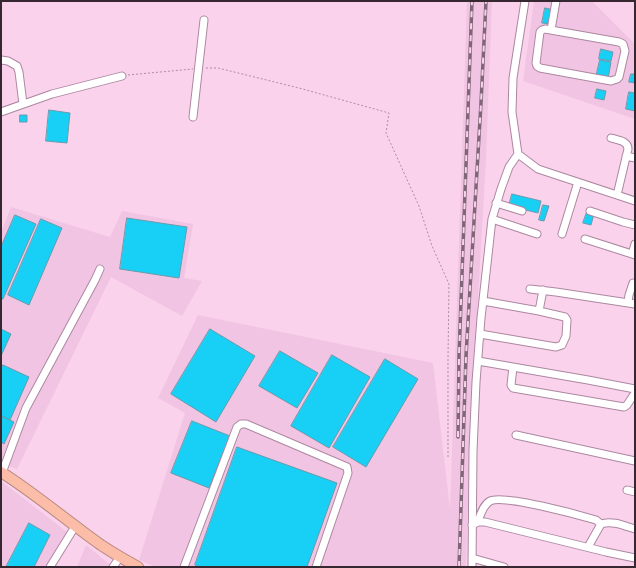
<!DOCTYPE html>
<style>
body{margin:0}
#map{position:relative;width:636px;height:568px;overflow:hidden;background:#fad2ec;font-family:Cabin,sans-serif}
canvas{display:block}
.frame{position:absolute;inset:0;border:2px solid #362731;pointer-events:none}
</style>
<div id="map">
<canvas width="636" height="568"></canvas>
<div class="frame"></div>
</div>
<script>
const context = document.querySelector('canvas').getContext('2d');
context.lineJoin = 'round';
function paint(path, color) {
  context.fillStyle = color;
  context.fill(path, 'evenodd');
}
function trace(path, color, width, dash) {
  context.strokeStyle = color;
  context.lineWidth = width;
  context.lineCap = dash ? 'butt' : 'round';
  context.setLineDash(dash || []);
  context.stroke(path);
}
paint(new Path2D(`
 M467 1H492L486 159 470 439 466 567H156L139 560 185 413 158 398 198 315 433 363 450 509Z
 M534 1H592L635 44V119L523 81Z
 M11 207 110 237 122 211 193 224 184 278 202 281 182 316 111 277 17 469 1 463V232Z
 M1 481 71 535 54 567H1Z
 M86 545 108 563 118 567H77Z`), '#f2c4e3');
const building = new Path2D(`
 M545 8 554 10 551 24 542 23Z
 M601 49 613 52 611 61 599 59Z
 M600 60 611 62 608 79 596 77Z
 M631 74H635V83L629 82Z
 M597 89 606 91 604 100 595 98Z
 M629 92 635 93V111L626 109Z
 M49 110 70 113 67 143 46 141Z
 M20 115H27V122H20Z
 M512 194 541 201 538 213 509 206Z
 M543 205 549 206 544 221 539 220Z
 M587 212 594 214 591 225 583 223Z
 M15 215 36 224 3 299H1V247Z
 M127 218 187 227 179 278 120 269Z
 M41 219 62 228 29 305 8 295Z
 M1 329 11 334 1 356Z
 M210 329 255 356 216 422 171 394Z
 M280 351 318 373 297 408 259 386Z
 M332 355 370 377 329 448 291 426Z
 M385 359 418 379 366 467 333 447Z
 M3 365 29 377 10 420 1 416V369Z
 M1 416 14 422 4 444 1 442Z
 M192 421 230 436 209 488 171 473Z
 M237 447 337 483 307 567H199L195 565Z
 M29 523 50 535 34 567H6Z`);
paint(building, '#18cff6');
trace(building, '#6b9baa', 1);
const minor = new Path2D(`
 M545 29 619 42 623 44 625 51 619 77 617 79 611 81 540 68 537 66 536 63 540 32 542 30Z
 M551 30 556 1
 M1 60 8 61 17 66 19 72 23 104
 M1 112 52 94 122 76
 M193 117 204 20
 M611 138C618 140 628 141 628 149L617 195
 M518 154 538 169 635 201
 M626 156 635 158
 M496 203 522 211
 M590 211 623 222 635 225
 M492 219 537 234
 M562 234 578 182
 M585 239 635 255
 M632 254 635 244
 M530 289 556 292 635 304
 M628 302 629 295 633 283
 M539 311 543 290
 M480 334 556 347 562 345 566 336 567 320 565 317 539 311 483 301
 M478 361 588 380 635 389
 M513 367 511 385 513 388 624 407 627 405 635 393
 M516 435 635 461
 M2 473 26 408 47 369 95 280 100 269
 M627 490 635 492
 M478 522C480 515 483 505 490 501 503 494 579 515 596 520L601 524
 M472 525 478 522H485L606 552 635 558
 M588 547 601 524C612 520 625 526 635 529
 M472 558 504 567
 M50 567 76 525
 M113 567 120 557
 M184 567 237 427 241 424H246L347 467 348 473 316 567
 M472 567 473 451 476 382 481 318 492 219 501 189 509 167 518 154 512 112 513 78 525 1`);
const highway = new Path2D(`
 M1 472C36 494 67 521 101 545 113 553 125 560 138 567`);
trace(minor, '#ac88a0', 9);
trace(highway, '#b6887e', 12);
trace(new Path2D(`
 M206 68H218L299 88 389 113 386 133 419 206 432 246 449 284 448 359V457
 M128 75 193 69`), '#ab8da1', 1, [2, 2]);
trace(minor, '#fff', 7);
trace(highway, '#fbbca8', 10);
const rail = new Path2D(`
 M458 437 459 356 472 1
 M459 567 466 356 481 103 486 1`);
trace(rail, '#7e6676', 3.5);
trace(rail, '#fad2ec', 2, [6]);
</script>
